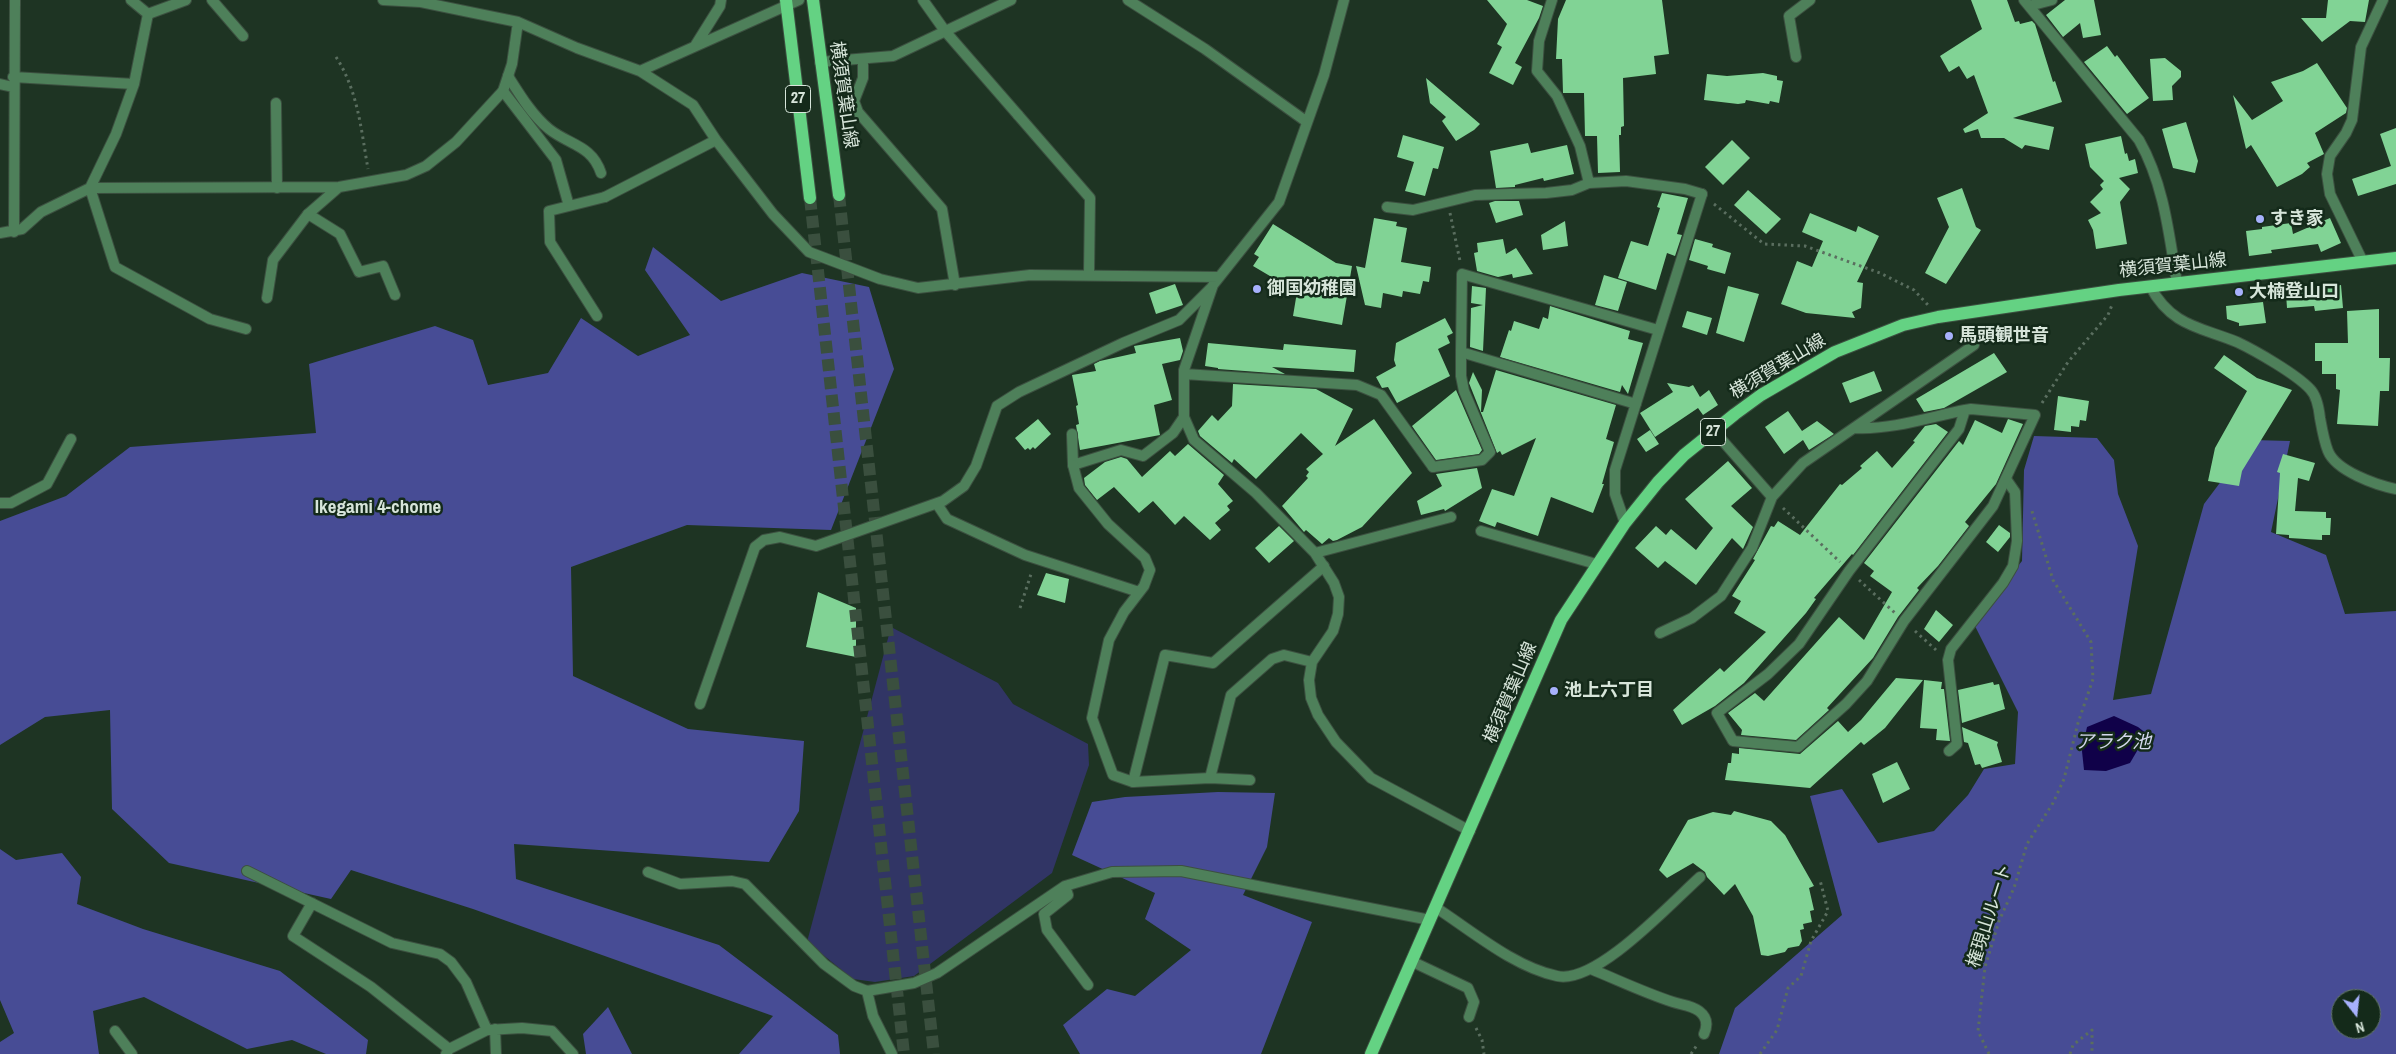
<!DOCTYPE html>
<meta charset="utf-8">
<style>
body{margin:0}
#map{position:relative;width:2396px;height:1054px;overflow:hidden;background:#1e3423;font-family:"Archivo Narrow",sans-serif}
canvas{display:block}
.north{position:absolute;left:2331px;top:989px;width:50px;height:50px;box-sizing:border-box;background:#142a1a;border:1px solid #627567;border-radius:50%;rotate:164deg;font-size:14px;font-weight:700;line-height:20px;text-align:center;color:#d7e5da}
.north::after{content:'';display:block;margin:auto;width:18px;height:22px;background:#a7b1fc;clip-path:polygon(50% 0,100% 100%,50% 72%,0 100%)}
</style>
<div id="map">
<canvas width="2396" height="1054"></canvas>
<div class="north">N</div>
</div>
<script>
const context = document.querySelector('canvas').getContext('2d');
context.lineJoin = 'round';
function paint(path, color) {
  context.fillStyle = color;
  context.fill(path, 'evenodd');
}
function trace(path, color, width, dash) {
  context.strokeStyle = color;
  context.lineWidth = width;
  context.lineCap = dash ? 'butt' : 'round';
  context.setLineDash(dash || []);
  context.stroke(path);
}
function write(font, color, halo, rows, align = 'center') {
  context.font = font + ' "Archivo Narrow","Noto Sans JP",sans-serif';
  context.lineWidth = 5;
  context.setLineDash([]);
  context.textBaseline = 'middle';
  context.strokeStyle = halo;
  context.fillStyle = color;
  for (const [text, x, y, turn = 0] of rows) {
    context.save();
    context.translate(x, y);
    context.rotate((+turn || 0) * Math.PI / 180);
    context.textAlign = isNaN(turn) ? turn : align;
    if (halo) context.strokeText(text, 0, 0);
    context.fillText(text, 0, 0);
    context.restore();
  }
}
paint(new Path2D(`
 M891 627 998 683 1013 704 1088 744 1089 765 1052 873 914 976 875 982 853 979 807 942Z`), '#313565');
paint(new Path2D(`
 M653 247 721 301 802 273 869 287 894 369 831 530 687 525 571 567 573 676 688 729 804 741 799 811 769 862 514 844 516 879 719 945 838 1035 840 1054H739L773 1016 473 909 351 870 331 899 169 863 112 809 110 710 45 717 0 745V521L66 496 130 447 316 433 309 364 435 326 473 340 488 385 548 373 581 318 638 356 690 335 645 270Z
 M2034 436 2097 438 2114 460 2118 494 2138 546 2113 700 2151 694 2204 504 2252 440 2290 441 2271 532 2326 555 2345 614 2396 611V1054H1719L1735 1008 1842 915 1810 796 1842 789 1878 843 1934 831 1968 795 1984 769 2015 764 2018 712 1973 622 2022 561 2024 470ZM2341 999H2371V1029H2341Z
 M1218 792 1275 793 1267 847 1243 895 1312 922 1261 1054H1080L1063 1025 1107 989 1135 996 1191 950 1145 919 1155 893 1072 855 1092 802 1125 797Z
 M0 849 16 860 62 853 81 877 77 904 143 929 280 971 368 1040 366 1054H326L292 1040 247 1049 144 997 93 1011 99 1054H0V1042L14 1033 0 1000Z
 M608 1007 632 1054H586L583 1034Z`), '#474c95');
paint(new Path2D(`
 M2114 716 2138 727 2147 734 2130 763 2106 771 2084 770 2082 751 2087 727Z`), '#100149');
paint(new Path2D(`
 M1487 0H1527L1543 6 1539 18 1515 63 1522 67 1513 85 1489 73 1502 47 1497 44 1507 24Z
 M1566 0H1662L1669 54 1654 56 1656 74 1623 78 1624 126 1621 127V135H1619L1620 172 1598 173 1597 136H1585L1584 93H1563L1562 59H1556L1558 19Z
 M1971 0H2007L2015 22 2019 21 2020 24 2032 21 2035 24 2053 82 2055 81 2062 102 2013 118 2054 127 2049 150 2025 145 2022 149 2004 138H1981L1978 129 1965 133 1963 129 1988 113 1974 75 1967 79 1959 66 1949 72 1940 56 1982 29Z
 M2065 0H2094L2101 35 2083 38 2080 23 2063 37 2046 15Z
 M2328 0H2369L2365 22 2350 21 2322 42 2301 18H2326Z
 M2107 46 2115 57 2117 55 2149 98 2127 114 2084 62Z
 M2165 58 2181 71V77L2172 86 2173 100 2153 101 2150 59Z
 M2317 63 2347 108 2346 113 2315 133 2324 154 2307 163 2310 167 2302 174 2277 187 2251 145 2246 149 2233 95 2252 120 2283 101 2271 82 2303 71Z
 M1763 73 1777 76V80L1783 81 1779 103 1770 101 1769 104 1746 100 1745 103 1738 104 1704 100 1707 74 1727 76Z
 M1426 78 1480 124 1474 130 1456 141 1442 121 1446 117 1430 103Z
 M2186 122 2198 161 2195 173 2173 168 2162 129Z
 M2396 128V184L2358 196 2352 179 2391 166 2380 134Z
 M1403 135 1444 147 1438 169 1433 168 1425 196 1405 191 1414 162 1397 157Z
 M2121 136 2125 154 2127 153 2129 161 2135 159 2138 173 2119 178 2130 189 2120 202 2127 244 2096 249 2093 230 2088 220 2101 213 2090 202 2103 189 2100 185 2104 181 2090 167 2085 144Z
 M1732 140 1750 158 1723 185 1705 167Z
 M1528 143 1531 153 1567 145 1574 174 1544 181 1543 178 1515 185V187L1496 188 1490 151Z
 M1962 188 1976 227 1981 230 1946 284 1925 273 1949 227 1937 198Z
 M1748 190 1781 219 1766 234 1734 205Z
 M1662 193 1688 198 1677 234 1682 235 1675 256 1667 253 1656 290 1618 278 1631 241 1648 246 1660 208 1657 207Z
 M1495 201H1519L1523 215 1496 223 1489 203Z
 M1810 213 1856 232 1858 226 1879 236 1857 282 1863 283 1861 308 1852 312 1855 318 1806 313 1781 304 1797 261 1812 267 1823 241 1802 232Z
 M1374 218 1397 222 1396 226 1407 228 1401 262 1431 267 1429 282 1423 281 1420 294 1403 291 1402 297 1383 293 1381 308 1365 305 1356 266 1365 268Z
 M2330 218 2341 243 2321 252 2318 244 2271 250 2272 253 2249 256 2246 231 2262 229V227L2291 223 2293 234Z
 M1565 221 1568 246 1543 250 1541 235Z
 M1273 224 1336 263 1352 266 1342 325 1293 316 1297 292 1253 266 1259 257 1254 254Z
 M1503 239 1506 254 1516 248 1533 274 1513 278 1512 274 1498 277 1477 271 1474 253 1478 252 1477 243Z
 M1695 239 1713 244 1712 247 1731 253 1725 274 1707 269 1708 266 1689 260Z
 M1604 275 1627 282 1618 311 1595 305Z
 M1175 284 1183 305 1156 314 1149 293Z
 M2341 285 2343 308 2315 311 2314 306 2287 308 2286 294Z
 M1472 286 1486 288 1483 351 1470 347 1471 308 1483 305 1471 303Z
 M1728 286 1759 294 1744 342 1716 333Z
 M2263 302 2266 323 2239 326V323L2227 319 2226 306Z
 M1550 306 1630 331 1628 339 1643 343 1628 394 1622 385 1620 392 1500 357 1509 330 1511 331 1514 321 1539 329 1543 317 1548 319Z
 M2379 309V358H2390L2389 391H2380L2378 426 2337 424 2340 390 2336 389V374H2322V361H2315V343H2348L2347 311Z
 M1687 311 1712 318 1707 335 1682 327Z
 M1445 318 1453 333 1447 336 1450 343 1438 349 1450 376 1397 403 1388 387 1382 388 1376 377 1396 366 1394 360 1396 343Z
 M1180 338 1183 351 1180 360 1162 364 1172 400 1154 405 1160 435 1080 450 1076 425 1079 424 1076 406 1078 405 1072 375 1096 371 1094 364 1100 361 1136 353 1134 346Z
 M1208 343 1283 350 1284 344 1356 350 1354 372 1272 367 1285 374 1218 369V368L1205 366Z
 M1994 353 2007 372 1944 408 1924 412 1916 399Z
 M2224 355 2257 378 2292 390 2242 471 2239 486 2208 481 2215 448 2247 391 2214 368Z
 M1496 370 1616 405 1606 439 1614 442 1602 484H1604L1593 513 1551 497 1538 536 1497 522 1495 527 1479 521 1492 489 1514 496 1536 438 1502 455 1500 451 1497 453 1469 383 1473 372 1482 390 1481 412H1483Z
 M1874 371 1882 391 1850 403 1842 383Z
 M1667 383 1689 387 1693 385 1700 397 1709 390 1718 405 1703 415 1698 408 1655 437 1640 413 1673 392Z
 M1233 384 1316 389 1353 409 1335 446 1374 419 1412 473 1362 527 1337 540 1333 541 1329 538 1322 544 1306 530 1304 532 1282 506 1308 478 1306 476 1309 472 1306 469 1323 454 1301 433 1256 479 1234 459 1232 463 1200 436 1198 431 1212 415 1218 421 1232 406Z
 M1456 390 1482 450 1479 454 1436 460 1412 426Z
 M2058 396 2089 401 2086 421 2080 420 2079 427 2071 426V432L2054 430Z
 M1788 411 1802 431 1817 421 1834 434 1809 450 1803 440 1784 454 1765 427Z
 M1038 419 1051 434 1035 449 1033 447 1030 450 1028 448 1025 450 1015 438Z
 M2008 419 2023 424 1996 484 1965 522 1969 526 1938 566 1917 588 1919 590 1898 617 1873 658 1827 708 1829 710 1796 740 1741 735 1742 730 1728 713 1755 693 1764 701 1839 617 1864 640 1892 592 1870 576 1874 571 1864 563 1959 441 1963 445 1975 420 2002 433Z
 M1936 424 1948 432 1853 555 1852 554 1814 598 1816 599 1806 613 1744 683 1715 706 1682 725 1673 710 1720 668 1724 672 1766 632 1734 613 1741 601 1732 596 1755 560 1753 559 1771 526 1774 527 1778 521 1800 535 1840 484 1842 485 1862 468 1860 466 1877 451 1892 468 1915 442 1913 441 1925 426Z
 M1650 430 1659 444 1646 452 1637 439Z
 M1188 444 1224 475 1218 484 1233 501 1227 506 1230 510 1215 523 1221 530 1210 540 1184 516 1175 525 1153 501 1139 513 1114 487 1097 500 1085 485 1084 478 1105 462 1121 457 1127 459 1142 477 1170 451 1175 456Z
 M2283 454 2315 463 2309 481 2298 478 2295 511 2326 512V518H2331L2330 535H2322V540L2289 538V535L2276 534 2280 473 2277 472Z
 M1728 461 1752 488 1731 506 1753 527 1743 549 1732 538 1696 585 1665 561 1658 568 1635 548 1656 526 1666 535 1671 529 1696 550 1713 528 1685 499Z
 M1477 468 1482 488 1445 511 1444 509 1421 515 1417 501 1442 486 1436 474Z
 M1999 525 2010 533V537L1998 552 1986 542Z
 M1279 526 1294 541 1269 563 1255 548Z
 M1046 573 1069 579 1065 603 1037 595Z
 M818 592 856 608V657L806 647Z
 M1936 610 1953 625 1939 642 1924 629Z
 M1896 678 1923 680 1885 728 1864 745 1861 742 1810 788 1725 780 1728 763H1731L1732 753 1739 754V748L1800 754 1838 721 1848 732 1861 720Z
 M1924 680 1942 682 1941 689H1944L1950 741 1936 740 1937 729 1920 728Z
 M1993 682 1994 685 1999 684 2005 709 1962 723 1958 690Z
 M1962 727 1998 742 1997 745 2002 762 1982 768 1980 764 1975 765 1968 743 1964 742Z
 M1897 762 1910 789 1883 803 1872 774Z
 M1734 811 1771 821 1785 835 1814 886 1809 888 1814 910 1810 911 1812 922 1803 924 1804 929 1800 930 1802 941 1799 946 1788 948 1785 952 1768 956 1761 955 1753 916 1735 884 1724 895 1707 877 1705 872 1693 863 1667 878 1659 870 1688 820 1713 812 1731 815Z`), '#81d395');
trace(new Path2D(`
 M839 195 934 1054
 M810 198 904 1054`), '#3a4f3e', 12, [12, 6]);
const service = new Path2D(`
 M212 0 243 36
 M1552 0 1539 41 1537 71 1557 96 1580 146 1589 183
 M148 14 186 0
 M508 76C520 95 532 115 549 129 569 145 592 145 601 173
 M503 91 556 160 569 206 605 197
 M276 103 277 188
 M1018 115 1090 198 1089 274
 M569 206 549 211 550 242 597 316
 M1387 207 1413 210 1475 195 1546 193 1572 190 1589 183 1626 181 1685 189 1702 194
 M308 214 340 234 359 272 383 266 395 295
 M1072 434 1073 465 1121 450 1143 456 1173 433 1184 417
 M1433 467 1482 460 1490 452 1464 391 1461 376V352
 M1949 751 1957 744 1948 660 1951 649 2003 583 2013 566 2017 541 2015 492 2006 479
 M1133 782 1165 655 1213 663 1324 566
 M1413 962 1468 988 1474 1002 1469 1017
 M1591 969C1618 980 1645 993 1673 1002 1682 1005 1691 1005 1699 1011 1707 1017 1708 1025 1704 1034
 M115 1031 132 1054`);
const minor = new Path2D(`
 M383 0 421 2 518 22 577 48 640 71 693 105 716 140 773 214 809 252 880 279 918 288 1030 275 1219 277
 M923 0 945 31 1018 115
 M1128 0 1205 49 1307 122
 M1344 0 1324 75 1279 202 1213 285 1184 370V417L1194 440 1256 493 1315 553 1334 583 1339 597 1338 614 1333 631 1312 662 1309 680 1311 698 1318 715 1336 742 1371 778 1470 831
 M2024 0 2139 140C2164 184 2169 234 2177 283
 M2029 6 2052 0
 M695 46 720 6 721 0
 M1796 57 1789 16 1810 0
 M863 59V78L854 101 858 112 942 209 955 285
 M820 62 893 56 1011 0
 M640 71 799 0
 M13 77 134 84
 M0 84 13 87
 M605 197 716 140
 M14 232 15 0
 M0 233 22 229 41 212 90 188 116 134 134 84 148 14 131 0
 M2363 262 2330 194 2327 174 2330 156 2346 133 2352 120 2361 47 2383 0
 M2150 286C2171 326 2200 327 2237 342 2256 351 2296 374 2310 389 2317 396 2319 409 2320 418 2322 429 2324 441 2328 451 2336 471 2376 485 2396 489
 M267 298 273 260 308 214 339 187
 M246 329 210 319 115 267 90 188 339 187 406 175 426 166 456 142 503 91 512 64 518 22
 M1184 374 1357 385 1381 395 1433 467
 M1636 404 1461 352 1462 274 1658 330
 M1855 428C1892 430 1930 417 1965 410L1971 409 2035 415 1993 506 1904 621 1867 681 1846 704 1798 747 1733 741 1717 713 1768 674 1799 644 1849 571 1959 429 1965 410
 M1714 431 1772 497
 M1073 465 1079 488 1108 524 1145 558 1150 570 1144 586 1124 612 1109 640 1092 718 1113 775 1133 782 1210 778 1250 780
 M0 503H11L47 484 71 439
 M937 504 947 519 1025 555 1139 592
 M1625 523 1615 494V470L1702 194
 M1481 531 1596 564
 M1315 553 1451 517
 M1660 633 1692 618 1721 596 1752 548 1772 497 1803 463 1974 345
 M700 704 755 547 764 540 780 537 816 546 943 501 964 486 976 466 997 406 1019 392 1123 343 1179 320 1211 288
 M1210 778 1231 695 1272 659 1284 655 1312 662
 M247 871 392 943 440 954 451 962 466 982 487 1030 522 1028 552 1031 573 1054
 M648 872 680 884 732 881 745 884 824 964 854 986 867 991 914 983 937 973 1065 886 1112 872 1181 871 1430 920
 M1065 886 1068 895 1044 914 1047 930 1088 985
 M312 903 293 936 371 987 449 1049
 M1435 907C1472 931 1514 967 1557 976 1596 985 1671 903 1700 877
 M867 991 873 1016 892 1054
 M495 1029 496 1054
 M446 1054 449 1049 487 1030`);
const primary = new Path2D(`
 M786 0 810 198
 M813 0 839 195
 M1371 1054 1561 620 1625 523 1658 482 1684 455 1735 414 1761 395 1835 352 1903 325 1938 317 2119 290 2396 258`);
trace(service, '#3c5040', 12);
trace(minor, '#3c5040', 12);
trace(primary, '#3c5040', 14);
trace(new Path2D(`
 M336 57C358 91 361 129 368 169
 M1714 204 1764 244 1805 246 1880 273 1914 290 1928 305
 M1450 213 1460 261
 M2042 403 2068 362 2108 315 2112 305
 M1783 508 1840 562
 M1859 580 1895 613
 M1020 608 1032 571
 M1915 631 1936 650
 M1476 1028 1482 1040 1484 1054
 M1691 1054 1697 1045
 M1760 1054 1777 1030 1788 988 1801 976 1811 941 1828 911 1820 880
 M1989 1054 1978 1031 1985 967 1999 921 2014 888 2027 844 2053 803 2064 779 2078 723 2093 679 2091 642 2053 580 2031 508
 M2070 1054 2073 1045 2092 1030V1054`), '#5a6e5f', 3, [2.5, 4]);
trace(service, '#4e805a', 10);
trace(minor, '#4e805a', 10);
trace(primary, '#64d283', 12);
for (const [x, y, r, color] of [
 [2260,219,5,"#a7b1fc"],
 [1257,289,5,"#a7b1fc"],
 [2239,292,5,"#a7b1fc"],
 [1949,336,5,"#a7b1fc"],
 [1554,691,5,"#a7b1fc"]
]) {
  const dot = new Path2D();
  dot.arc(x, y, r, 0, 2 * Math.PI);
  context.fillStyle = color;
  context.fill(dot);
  trace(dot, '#142a1a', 2);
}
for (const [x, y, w] of [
 [798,99,25],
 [1713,432,25]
]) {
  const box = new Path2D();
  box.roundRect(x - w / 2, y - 13.5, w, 27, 4);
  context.fillStyle = '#142a1a';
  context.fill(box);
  trace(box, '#d7e5da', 1);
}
write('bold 16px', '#d7e5da', null, [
 ["27",798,99],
 ["27",1713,432]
]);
write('18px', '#d7e5da', '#142a1a', [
 ["横須賀葉山線",843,95,82],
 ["横須賀葉山線",2173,266,-6],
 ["横須賀葉山線",1778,367,-31],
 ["横須賀葉山線",1511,693,-67],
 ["権現山ルート",1990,916,-72]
]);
write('bold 18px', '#d7e5da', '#142a1a', [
 ["すき家",2270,219],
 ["御国幼稚園",1267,289],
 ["大楠登山口",2249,292],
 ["馬頭観世音",1959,336],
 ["池上六丁目",1564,691]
], 'left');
write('bold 19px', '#d7e5da', '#142a1a', [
 ["Ikegami 4-chome",378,508]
]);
write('italic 19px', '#d3d7ec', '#142a1a', [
 ["アラク池",2113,743]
]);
</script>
